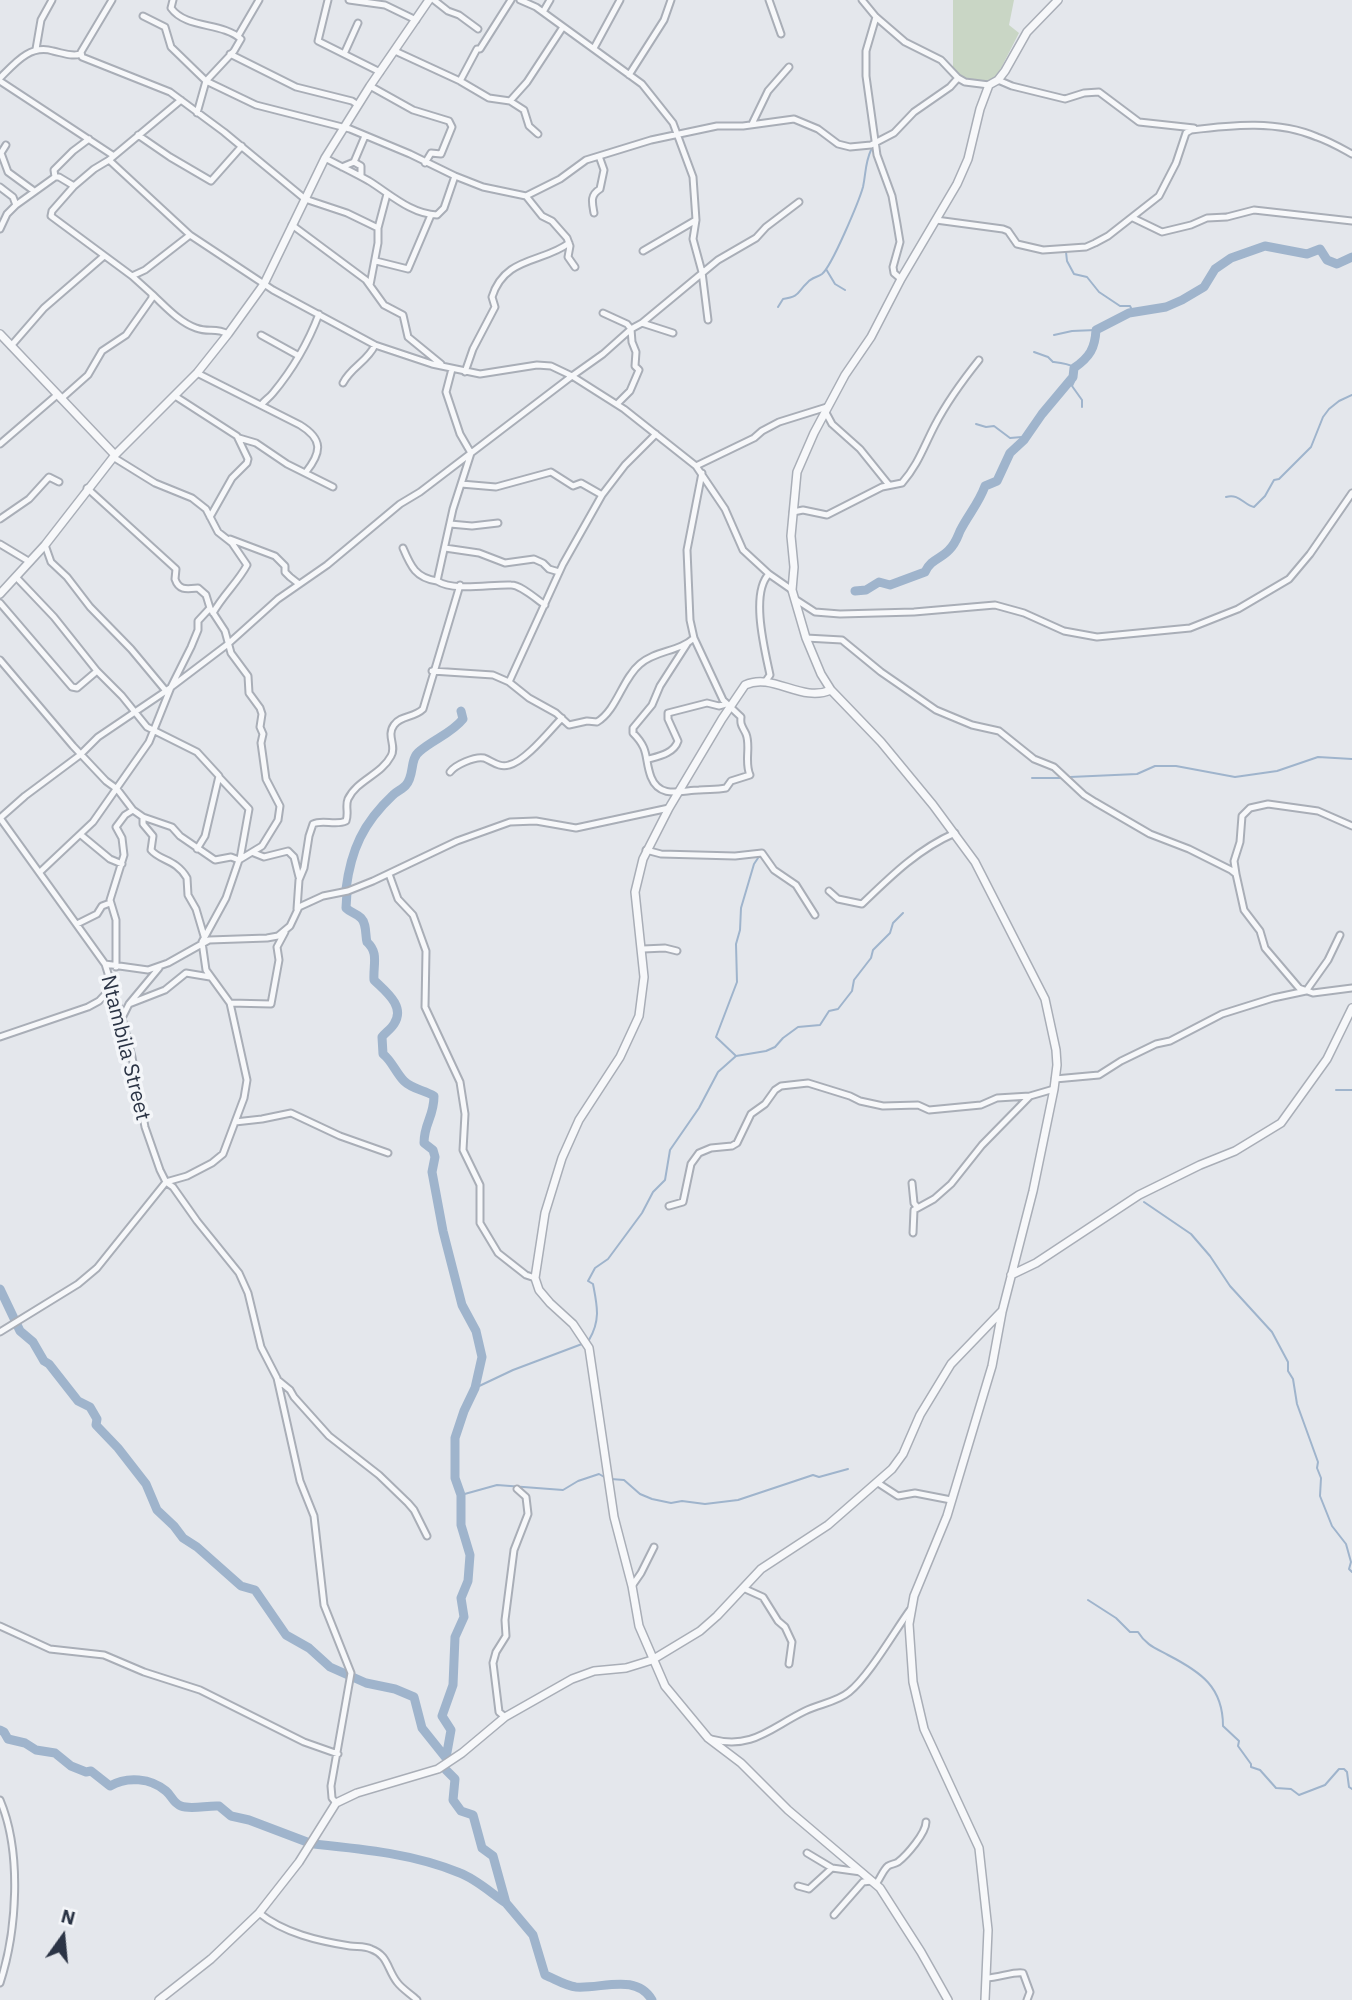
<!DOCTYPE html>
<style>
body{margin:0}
#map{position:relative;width:1352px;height:2000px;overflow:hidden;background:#e4e7ec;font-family:"IBM Plex Sans",sans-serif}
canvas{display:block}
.north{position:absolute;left:28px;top:1902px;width:70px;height:70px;-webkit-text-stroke:5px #f4f6f9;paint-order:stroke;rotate:15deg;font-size:19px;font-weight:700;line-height:28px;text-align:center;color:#2b3445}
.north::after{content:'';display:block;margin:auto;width:24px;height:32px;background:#2b3445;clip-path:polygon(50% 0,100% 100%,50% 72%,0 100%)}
</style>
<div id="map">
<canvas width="1352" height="2000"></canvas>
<div class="north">N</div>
</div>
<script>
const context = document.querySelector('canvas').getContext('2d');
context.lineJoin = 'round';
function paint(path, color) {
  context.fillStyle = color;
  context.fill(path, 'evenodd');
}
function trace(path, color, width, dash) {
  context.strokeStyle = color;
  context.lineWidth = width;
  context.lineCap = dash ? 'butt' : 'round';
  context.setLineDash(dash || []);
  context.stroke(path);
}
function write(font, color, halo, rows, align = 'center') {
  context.font = font + ' "IBM Plex Sans",sans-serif';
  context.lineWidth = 7;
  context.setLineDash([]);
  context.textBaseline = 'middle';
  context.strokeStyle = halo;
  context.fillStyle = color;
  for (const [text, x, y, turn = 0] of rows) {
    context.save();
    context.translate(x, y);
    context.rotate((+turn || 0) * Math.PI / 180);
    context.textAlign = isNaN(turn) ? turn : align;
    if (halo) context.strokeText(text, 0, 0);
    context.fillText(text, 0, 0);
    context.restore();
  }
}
paint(new Path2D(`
 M953 0H1014L1009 25 1019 33 997 76 990 83C974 83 964 81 953 69Z`), '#c9d6c5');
trace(new Path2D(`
 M1066 252 1067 261 1074 274 1087 277 1099 292 1120 306H1130L1132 310 1129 313
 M826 269 835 284 845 290
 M778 307 783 299C801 296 796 293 808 282 811 278 818 277 822 274 832 266 859 201 863 187 866 173 865 163 871 150
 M1054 335 1072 331 1096 330
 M1034 352 1048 357 1053 362C1070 364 1082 365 1072 386L1082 400V407
 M976 424 986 427 994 426 1010 438 1022 437 1024 440
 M1226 497C1239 493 1244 505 1254 507L1265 496 1274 480 1279 479 1311 447 1323 417 1329 409 1339 401 1352 395
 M1070 777 1137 774 1155 766H1176L1235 777 1277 771 1318 757 1352 759
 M1032 778H1060
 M735 1055 716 1037 737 982 736 944 740 930 741 908 754 864 758 858
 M1336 1090H1352
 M1144 1202 1191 1234 1210 1256 1230 1286 1272 1332 1288 1362V1371L1293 1379 1297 1404 1318 1462 1317 1468 1321 1478 1320 1496 1332 1526 1346 1544 1351 1562 1349 1569 1352 1572
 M589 1340C601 1320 597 1305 593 1284L588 1281 595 1268 608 1259 642 1213 653 1192 665 1180 670 1150 699 1108 718 1072 736 1056 766 1051 775 1047 783 1038 798 1027 820 1025 829 1011 838 1009 852 991 854 980 871 958 873 950 890 933 893 923 903 913
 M475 1388 513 1370 582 1344
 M611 1479 624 1480 640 1494 652 1499 671 1503 682 1501 705 1504 738 1500 813 1475 819 1477 848 1469
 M461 1495 497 1485 563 1490 578 1481 599 1474 606 1478
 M1088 1600 1116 1618 1130 1632H1138C1146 1645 1155 1648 1168 1655 1201 1672 1223 1687 1223 1726L1239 1741 1238 1746 1251 1764V1767L1260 1770 1276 1788 1291 1789 1299 1795 1325 1785 1339 1769H1344L1347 1772 1349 1787 1352 1789`), '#9fb4cc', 2);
trace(new Path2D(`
 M855 591 866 590 879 582 890 585 925 572C931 559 941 559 949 550 956 543 957 538 960 531 968 515 979 503 985 486L997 481 1010 453 1024 440 1042 414 1073 377 1074 368C1090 357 1095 348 1096 330L1129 313 1166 307 1182 300 1204 287 1215 269 1231 258 1265 246 1307 254 1320 249 1327 260 1337 264 1352 257
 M346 889C351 850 363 823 393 795 397 791 403 789 406 785 415 775 409 759 420 751 434 739 452 733 463 719L461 711
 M347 892 346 908C351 913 356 913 361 918 367 924 365 935 367 942 379 953 373 964 374 980 385 991 406 1006 394 1024 391 1029 385 1033 382 1037L383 1054C392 1061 396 1073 404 1081 412 1089 424 1090 434 1096 434 1117 424 1123 424 1143L433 1150 435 1157 432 1172 443 1231 462 1305 476 1331 482 1357 475 1388 464 1411 455 1438V1478L461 1495V1525L470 1555 468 1581 461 1598 464 1617 455 1637 453 1685 442 1716 451 1730 446 1758
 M0 1289 20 1331 33 1342 44 1361 49 1364 78 1401 90 1407 97 1419 96 1425 118 1448 146 1484 157 1510 174 1526 183 1538 197 1547 241 1586 255 1590 286 1635 309 1648 330 1667 366 1683 395 1689 414 1697 422 1728 446 1758
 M0 1730 4 1732 8 1739 25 1743 36 1750 55 1753 71 1766 86 1772 91 1771 110 1786C127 1776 151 1778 166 1791 172 1796 173 1803 181 1806 191 1810 208 1805 219 1806L231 1816 249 1820 307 1842
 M446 1770 455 1779 453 1800 461 1811 473 1815 482 1848 493 1856 506 1903 533 1935 545 1975C555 1979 566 1986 576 1987 602 1989 636 1973 652 2000
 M314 1844C363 1849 414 1854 460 1873 476 1879 491 1893 506 1903`), '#9fb4cc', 9);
const minor = new Path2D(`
 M112 0 81 52 82 57 170 92 224 132 305 199 347 213 378 228
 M173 0 171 8C186 29 222 22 241 39L234 51 206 81 256 105 350 129 410 154 455 176 483 187 526 196 560 179 586 160 651 140 717 126H743L794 119 818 129 838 144 850 147 871 145 894 133 914 112 950 87 958 78
 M328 0 318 41 380 72
 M349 0 385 5 416 20
 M434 0 448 11 459 15 478 29
 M520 0 536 7 642 84 673 123 693 177 696 220 693 239 702 272 708 320
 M769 0 781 34
 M862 0 876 17 905 42 941 60 958 78 965 82 989 85
 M543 12 550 0
 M143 16 165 27 171 47 206 81 197 113
 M876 17 866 51V76L877 155 892 196 897 224 900 242 893 267 894 273 901 279
 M238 36 259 0
 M594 48 620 0
 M36 49 41 20 52 0
 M395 51 460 81 489 98 510 101 527 82 563 27
 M230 54 296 87 352 101 358 105
 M344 54 358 23
 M629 75 664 20 671 0
 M0 78C15 63 30 44 53 51 63 53 71 57 81 54
 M998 80 1012 86 1065 99 1084 93 1099 92 1139 122 1194 128
 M0 81 114 156
 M460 81 477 49H480L511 0
 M370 86 413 110 449 121 452 127 441 154 431 153 425 163
 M181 100 109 160 94 169 74 186 52 211 51 216 132 276 145 270 190 235
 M510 101 524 110 529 126 538 134
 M752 124 768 91 789 67
 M138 135 170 157 211 181 242 146
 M6 145 1 153 8 172 34 191
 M325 158C340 166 355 173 369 181 390 194 411 214 437 215L444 208 455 176
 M109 160 190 235 273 290 375 345 432 364 480 374 537 365 551 366 572 376 624 409 696 466 725 509 743 550 769 574 792 590
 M354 162 365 136
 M342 167 354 162 361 166V176
 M55 177 54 170 73 151 89 139
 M0 187 13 197 16 205 7 214 0 229
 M526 196 542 216 552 221 567 238 570 246 568 257 575 267
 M16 205 55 177H59L74 186
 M594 213C592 202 590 195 600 189L604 170 599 156
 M1133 218 1162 232 1191 225 1207 218 1227 217 1254 210 1352 221
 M936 220 1003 229 1008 231 1017 244 1043 250 1086 247 1095 243 1108 236 1159 196 1176 163 1186 133 1191 130C1232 125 1278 120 1317 137 1329 141 1341 148 1352 154
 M292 225 366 280 384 305 403 315 408 337 441 364
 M643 251 696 220
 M376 261 408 269 431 215
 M370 285 378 243V228L387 194
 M152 294C165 306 179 322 196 328 209 333 215 327 228 334
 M603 313 627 324 631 329 632 342 636 352 635 366 639 370 630 391 617 404
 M642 323 673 333
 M261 335 299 356
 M11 346 44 308 104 256
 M452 369 446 392 460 434 471 453
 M465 372 473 349 495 307 492 297C505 256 543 263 569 243
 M197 373 300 425C323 439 322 452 306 472
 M343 383C351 367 368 361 375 345
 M175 396 237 436 248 459 247 463 232 478 210 517
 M61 399 88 375 102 351 126 335 152 298V294L132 276
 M261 405C265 400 269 398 273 393 293 369 308 343 319 314
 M825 411 832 424 860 449 889 485
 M239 438 256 443 287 464 333 487
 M0 444 57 395
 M471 453 453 509 437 581C455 592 491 584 511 585 521 585 536 599 545 605
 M113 457 155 483 192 498 206 509 218 532 232 543 247 565C238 582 223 595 213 613
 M696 466 754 438 762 431 779 422 827 407
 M461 484 496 487 551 472 573 486 581 483 602 495
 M793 512 803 510 827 515 882 487 902 483C918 465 924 446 935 425 947 402 963 380 979 360
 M0 519 29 499 49 477 59 482
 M450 524 472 526 498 523
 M230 539 275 556 285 566V572L290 577 299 584
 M0 544 30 562
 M45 545 51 562 67 577 90 607 131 649 166 691
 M403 548C411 567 416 578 437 581
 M445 548 479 553 505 563 534 559 543 563 549 569 559 572
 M16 577 54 617 97 671 122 696 147 727 197 752 219 776 205 836 197 849
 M795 599 815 612 840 614 914 612 995 605 1024 613 1064 631 1097 637 1190 628 1238 609 1289 579 1310 554 1352 493
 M0 603 72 687 77 688 97 671
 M806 638 842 640 881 672 936 710 972 725 999 731 1034 759 1054 767 1084 795 1095 802 1150 834 1189 849 1231 870 1236 874 1244 910 1260 931 1265 948 1299 988 1313 993 1352 988
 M687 644 660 686 652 705 633 728V733C650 750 644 758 651 777 660 800 683 790 699 790 709 789 716 790 726 788L731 781 750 775C744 762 751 746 746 734 743 727 740 726 741 717L723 700 694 638 690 620 687 550 702 473
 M0 660 73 746 106 781 117 789 133 810 143 817 172 827 180 836 215 860 231 857 239 860
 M432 671 493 675 509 682 529 698 556 713 569 725 587 721 597 722C617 710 622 679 640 664 656 650 679 652 694 638
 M509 682 563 564 602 495 625 465 656 434
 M765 682 770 675C765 651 750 593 769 574
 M649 759C660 756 674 753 678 741L668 719V713L707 703 719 706 726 704
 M450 772C455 765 475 756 484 758 492 761 499 768 509 765 526 761 550 730 562 718
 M219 777 249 809 240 859
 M143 817V824L153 836 151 850C160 861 176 859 187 878L188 895 196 909 204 936
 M0 818 105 964 122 1018 132 1057 145 1127 160 1170 166 1182 173 1187 197 1221 239 1273 248 1293 261 1347 277 1378 300 1481 314 1516 324 1605 351 1673 331 1786 332 1798 336 1803
 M0 818 25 796 80 755 98 737 166 691 228 644 278 599 327 565 400 504 420 492 572 376 603 354 631 329 642 323 718 260 756 238 766 227 799 202
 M81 835 110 859 122 864
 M646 850 661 854 735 856 762 853 774 870 796 885 815 915
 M254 853 264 857 288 851 294 857 299 877
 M40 872 93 822 149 742 171 687 191 647 198 630V621L210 608
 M389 874 398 899 413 915 426 951 425 1007 460 1082 465 1114 463 1150 480 1185V1223L498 1253 526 1275 535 1278
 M1236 874 1234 861 1240 842 1242 816 1250 808 1268 804 1318 811 1352 826
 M829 891 838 899 862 904C890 877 918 849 955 833
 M297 909 299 880 304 868 309 836 313 824C323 819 335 826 346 821 349 813 345 806 348 799 357 780 381 775 391 756 397 746 386 736 394 725 401 715 414 718 423 709L460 585
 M77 924 97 914 102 906 110 903
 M643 949 665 948 677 951
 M105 964 148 970 168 963 209 940 267 938 278 936 290 926 299 907 323 896 348 891 373 881 457 841 510 822 536 821 576 828 669 808
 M116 967V920L110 900 124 855 122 838 116 827 125 815 133 810
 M230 1003 271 1004 279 960 277 947 285 932
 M129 1004 165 990 186 973 210 977
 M122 1018 129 1004 159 968
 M0 1037 88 1007 99 1001 112 987
 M1055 1079 1099 1075 1121 1061 1156 1044 1170 1041 1222 1014 1273 998 1306 991 1328 960 1340 935
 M235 1122 262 1119 291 1113 340 1136 388 1153
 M912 1183 914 1203 917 1207
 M669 1206 683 1202 691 1164 699 1153 711 1148 732 1146 737 1143 751 1114 765 1104 775 1090 781 1086 808 1083 850 1096 860 1101 883 1106 918 1105 929 1110 981 1105 997 1098 1030 1096
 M913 1233 914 1210 934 1199 951 1184 982 1145 1030 1096 1054 1089
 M0 1332 78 1284 97 1268 166 1182 187 1176 212 1163 223 1154 244 1098 247 1080 230 1003 206 970 202 942 226 898 239 860 262 846 278 820 280 806 266 779 261 743 263 734 260 727 262 714 260 708 249 693 248 676 231 653 225 631 210 608 206 595 198 588C187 589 179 591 175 579L176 569 87 488
 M279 1381 290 1390 294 1397 329 1436 379 1475 408 1503 414 1510 427 1536
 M878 1483 898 1496 915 1493 951 1500
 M632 1586 641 1573 654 1547
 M743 1588 763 1597 778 1621 785 1627 792 1642 789 1664
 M0 1626 50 1649 104 1655 144 1672 200 1690 304 1742 338 1754
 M505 1717 499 1712 493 1663 496 1652 506 1636 505 1620 514 1550 528 1514 526 1497 517 1489
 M711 1739C752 1750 770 1728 805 1711 819 1704 837 1702 849 1692 869 1676 894 1632 910 1610
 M0 1800C22 1852 17 1931 0 1983
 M807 1853 832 1868 861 1872
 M876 1884C880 1879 883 1870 888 1866 891 1864 895 1864 898 1862 907 1855 926 1833 926 1822
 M798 1886 809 1889 832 1868
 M259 1913C284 1933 318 1941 350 1946 357 1947 365 1946 371 1949 388 1955 387 1969 397 1982 402 1989 411 1994 417 2000
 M834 1915 863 1882 872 1881
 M986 1978C998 1978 1015 1971 1023 1973L1030 1992 1027 2000`);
const tertiary = new Path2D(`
 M0 334 115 455
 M0 594 45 545 115 455 197 373 228 334 264 284 325 158 370 86 429 0
 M831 690C801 703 773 672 745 685L722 719 669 808 643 859 635 892 644 977 639 1016 620 1057 579 1120 562 1158 545 1213 535 1278 539 1290 550 1303 573 1324 589 1348 614 1517 632 1586 639 1626 665 1686 708 1738 741 1763 788 1810 880 1888 921 1952 948 2000
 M1011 1275 1036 1263 1139 1195 1200 1165 1235 1151 1281 1123 1327 1059 1352 1008
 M159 2000 211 1959 259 1913 299 1862 336 1803 357 1793 438 1769 462 1753 505 1717 572 1679 594 1671 626 1668 652 1660 700 1631 717 1616 761 1569 828 1525 892 1469 903 1454 920 1415 951 1364 1001 1312
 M985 2000 988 1930 979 1848 924 1729 913 1682 909 1624 914 1596 947 1516 992 1366 1002 1312 1033 1191 1054 1089 1057 1065 1056 1050 1045 999 975 862 933 805 881 742 831 690 821 674 806 638 792 590 794 567 791 536 797 472 814 433 845 375 871 337 901 279 957 184 968 159 980 109 989 85 998 80 1005 71 1027 32 1058 0`);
trace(minor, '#a9aeb7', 9);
trace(tertiary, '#a9aeb7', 10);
trace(minor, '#f7f8fa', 5);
trace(tertiary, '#f7f8fa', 7);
write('21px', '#2b3445', '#f4f6f9', [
 ["Ntambila Street",125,1048,76]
]);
</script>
